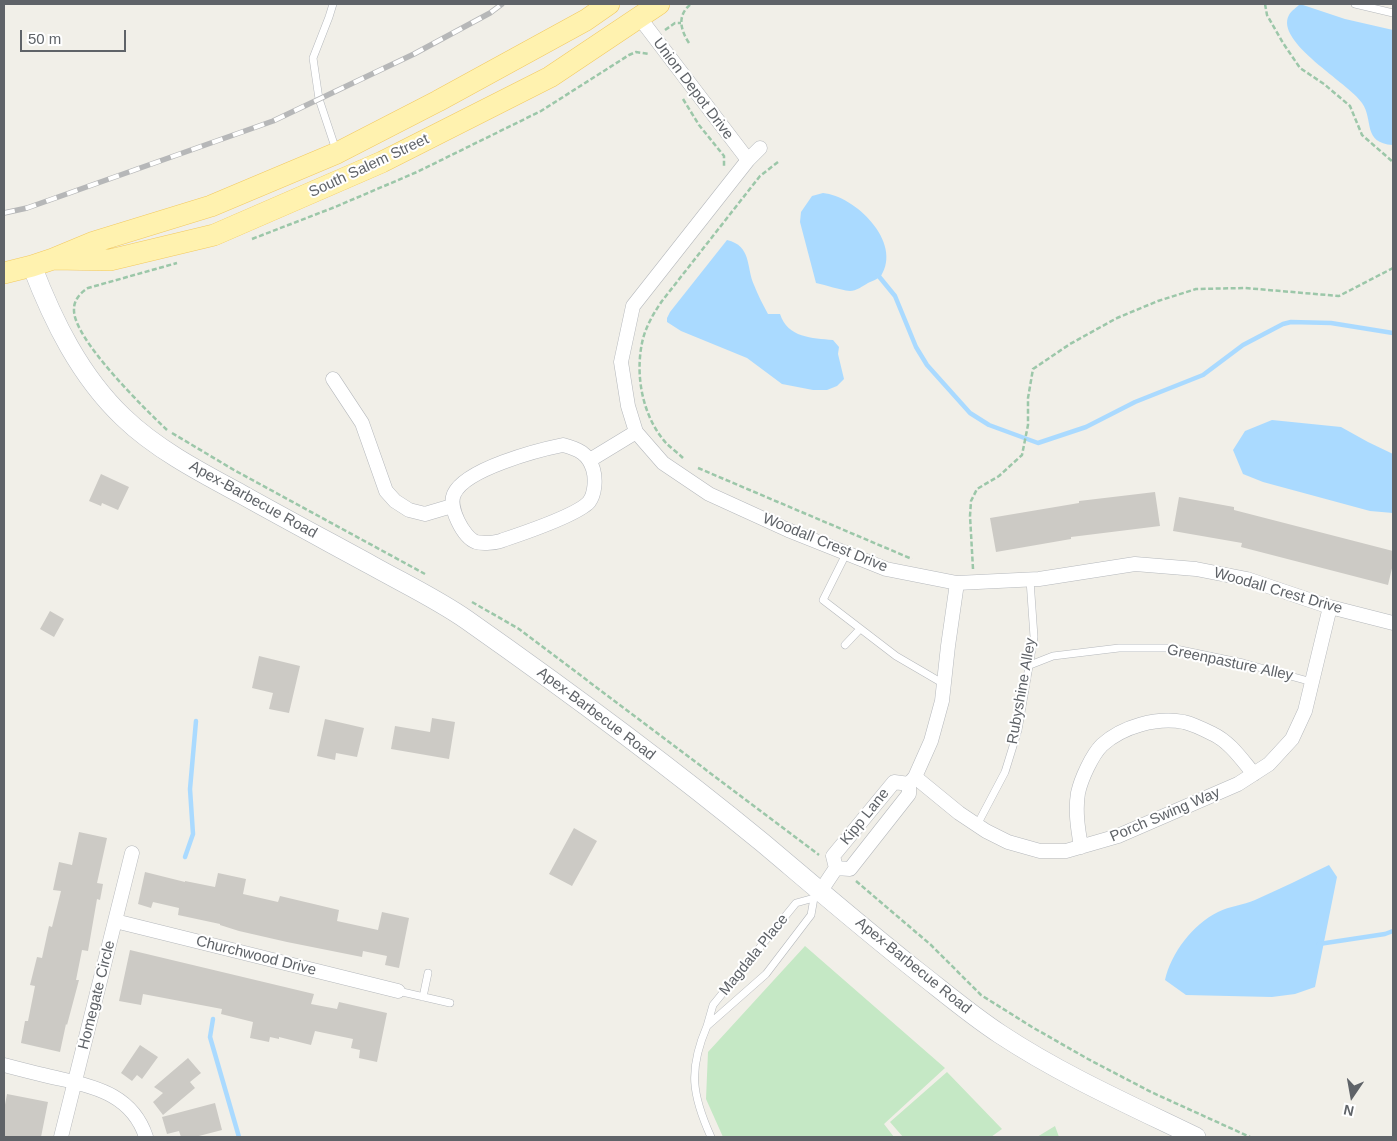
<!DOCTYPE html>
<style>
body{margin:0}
#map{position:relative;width:1397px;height:1141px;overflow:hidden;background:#f1efe8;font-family:Arial,sans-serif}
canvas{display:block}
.frame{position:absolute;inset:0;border:5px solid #5f6368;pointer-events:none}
.north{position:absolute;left:1327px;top:1071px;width:50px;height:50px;-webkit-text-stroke:4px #fff;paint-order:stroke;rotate:192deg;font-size:14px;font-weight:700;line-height:20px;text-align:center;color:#5f6368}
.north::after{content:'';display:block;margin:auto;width:18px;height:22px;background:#5f6368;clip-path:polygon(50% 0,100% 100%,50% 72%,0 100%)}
.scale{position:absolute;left:20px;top:30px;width:106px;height:22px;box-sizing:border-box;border:2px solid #5f6368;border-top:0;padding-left:6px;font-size:15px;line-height:18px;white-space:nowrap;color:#5f6368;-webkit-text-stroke:4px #fff;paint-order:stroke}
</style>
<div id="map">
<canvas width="1397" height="1141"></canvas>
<div class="frame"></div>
<div class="north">N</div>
<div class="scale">50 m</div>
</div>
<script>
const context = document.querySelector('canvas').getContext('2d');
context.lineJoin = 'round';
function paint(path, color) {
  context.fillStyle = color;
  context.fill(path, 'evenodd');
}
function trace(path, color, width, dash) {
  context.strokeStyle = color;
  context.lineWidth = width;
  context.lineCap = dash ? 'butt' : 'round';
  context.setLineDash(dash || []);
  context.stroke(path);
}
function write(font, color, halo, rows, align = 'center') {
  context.font = font + ' Arial,sans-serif';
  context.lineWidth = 4;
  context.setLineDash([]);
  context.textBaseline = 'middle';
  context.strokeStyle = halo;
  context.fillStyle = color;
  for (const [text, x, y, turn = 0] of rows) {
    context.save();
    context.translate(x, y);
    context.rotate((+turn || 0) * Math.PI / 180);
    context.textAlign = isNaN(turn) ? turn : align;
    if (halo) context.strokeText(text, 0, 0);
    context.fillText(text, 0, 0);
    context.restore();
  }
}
paint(new Path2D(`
 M805 946 945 1068 884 1124 894 1137H723L706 1099 708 1052Z
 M947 1072 1002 1129 991 1137H903L890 1122Z
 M1055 1126 1059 1137H1037Z`), '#c5e8c5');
paint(new Path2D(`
 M1300 4 1345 19 1393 30V145C1362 143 1374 120 1362 103 1349 83 1274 42 1289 15 1291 11 1297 7 1300 4Z
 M823 193C855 196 903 242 881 276 878 279 872 281 868 283 863 286 856 291 850 291 839 290 827 285 816 283L800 222 801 212 812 196Z
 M727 240C752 246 746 267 754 285 758 295 763 305 768 314H780C788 338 812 338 833 340L839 347 838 354 844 379 837 386 827 390H813L782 384 747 358 681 331 667 322V318L670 312Z
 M1272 420 1341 427 1368 442 1393 454V513L1370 511 1263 482 1243 474 1233 450 1245 431Z
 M1329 865 1337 877 1315 987 1295 994 1272 997 1186 995 1165 980C1171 953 1193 924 1218 912 1230 906 1243 905 1255 900 1280 889 1304 877 1329 865Z`), '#aadaff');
trace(new Path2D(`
 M877 274 895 296 916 347 927 365 970 413 989 425 1038 443 1086 427 1135 402 1203 375 1243 345 1283 324 1291 322 1331 323 1393 333
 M185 857 193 834 190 789 196 721
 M1319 944 1385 934 1393 931
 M213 1019 210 1037 239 1137`), '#aadaff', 4.5);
paint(new Path2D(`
 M101 474 129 487 118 510 102 503 101 506 89 501Z
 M1155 492 1160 526 1071 537V539L996 552 990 518 1079 503V501Z
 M1179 497 1234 507V510L1393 551V564L1388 585 1241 547 1242 543 1173 531Z
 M50 611 64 619 54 637 40 629Z
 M259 656 300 666 289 713 269 709 273 693 252 688Z
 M432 718 455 722 449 759 391 749 395 726 430 732Z
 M325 719 364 728 357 757 336 753 335 760 317 756Z
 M574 828 597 841 572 886 549 874Z
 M79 832 107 838 97 883 103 884 100 900 97 899 88 951 82 950 76 980H79L67 1025 66 1024 60 1052 21 1043 25 1021H28L35 986 30 985 37 957 42 958 49 926 52 927 61 891 53 890 59 862 72 865Z
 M145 872 185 882V881L215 887 218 873 246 879 243 894 278 902 280 896 339 910 337 921 378 930 382 912 409 918 399 968 385 965 387 956 363 951 362 957 287 942 239 931 220 925V924L178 915 179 908 153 902 151 908 138 904Z
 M130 950 314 994 311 1004 337 1009 339 1002 387 1013 377 1062 359 1058 360 1050 351 1048 353 1039 315 1031 311 1045 279 1037V1039L270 1037 269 1042 250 1038 253 1022 221 1014 222 1009 143 994 141 1005 119 1001Z
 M140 1045 158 1057 142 1079 137 1075 132 1081 121 1073Z
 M188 1058 201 1073 190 1082 195 1088 163 1115 153 1102 163 1093 154 1087Z
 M7 1094 48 1102 41 1137H4V1110Z
 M215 1103 222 1130 195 1137H181L179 1131 167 1134 162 1117Z`), '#cccac5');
const lane = new Path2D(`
 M333 4 329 17 313 58 319 99 336 150
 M1355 4 1393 13
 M846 554 823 600 896 656 944 684
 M845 645 860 629
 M1030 665 1053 656 1119 648H1171L1243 663 1312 682
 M977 825 1005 772 1018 730 1034 637 1030 580
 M814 898 811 915 766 974 707 1026 713 1005 796 903 814 898 820 892
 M398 991 450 1003
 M423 997 428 973
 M707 1026C688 1070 692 1095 711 1137`);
const street = new Path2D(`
 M639 17 748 160
 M760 148 748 160 633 306 621 362 628 406 636 432 663 463 709 494 788 530 886 569 957 583 1039 579 1135 564 1196 569 1247 579 1330 607 1393 623
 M333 379 362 423 386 491 395 501 409 510 425 514 452 506
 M563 445C578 449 588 453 593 469 596 479 595 494 589 502 577 515 521 534 503 540 497 543 482 544 476 542 463 537 448 507 454 494 465 469 538 450 563 445Z
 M590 460 636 432
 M915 777 931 741 942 701 948 646 957 583
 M909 784 915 777 959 813 986 831 1008 842 1040 851H1066L1118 836 1238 784 1269 764 1292 739 1305 711 1330 607
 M1081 847C1078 829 1075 811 1078 793 1081 779 1092 755 1102 745 1123 726 1157 717 1184 722 1193 724 1205 730 1213 734 1230 742 1242 760 1254 774
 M836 868 833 856 894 782 909 784
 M836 868 850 869 909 794V784
 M820 892 836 868
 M115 921 398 991
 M4 1065C23 1070 42 1075 61 1079 98 1087 133 1097 146 1137
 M61 1137 132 853`);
const secondary = new Path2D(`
 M32 266C53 321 80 376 123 417 156 449 200 472 241 494 284 518 327 541 371 565 403 583 437 599 467 620 568 691 668 765 763 843 814 886 865 930 917 971 944 992 971 1015 1000 1034 1062 1075 1130 1105 1196 1137`);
const primary = new Path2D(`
 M53 259 110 260 214 235 382 162 550 77 659 4
 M4 273 32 266 53 259 94 242 211 206 337 153 438 101 586 20 609 4`);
trace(lane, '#b5b8bc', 8);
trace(street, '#b5b8bc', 15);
trace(secondary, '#b6babf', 20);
trace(primary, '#f2c960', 22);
trace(new Path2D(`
 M1265 4 1267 15 1283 43 1300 68 1324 84 1350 106 1362 135 1393 162
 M665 30 675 23H681
 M689 43C680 29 677 15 691 4
 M683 99 699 125 724 156V167
 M252 239 335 207 417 172 541 111 629 55 636 52 649 54
 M167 430C146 410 72 338 74 309 74 300 80 293 88 288L177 263
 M172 433 234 470 425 574
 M683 458C678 453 671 448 666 443 643 417 635 377 642 343 645 328 653 314 662 301L749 190 760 176 778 162
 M698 468 912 559
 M973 569 970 516 971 501 977 489 999 476 1022 455 1028 425V398L1033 369 1070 344 1117 318 1158 301 1196 289 1245 288 1339 296 1393 268
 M472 602 519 629 819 855
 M856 881 931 945 981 995 1032 1027 1088 1059 1151 1092 1250 1137`), '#9cc7a9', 2.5, [5, 2.5]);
trace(lane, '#fff', 7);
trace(street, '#fff', 14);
trace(secondary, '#fff', 19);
trace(primary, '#fff2af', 21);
const rail = new Path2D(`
 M4 213 27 208 273 121 414 54 490 13 502 4`);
trace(rail, '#b6b7b8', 5.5);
trace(rail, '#fff', 4, [11]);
write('15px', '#5f6368', '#fff', [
 ["Union Depot Drive",693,89,53],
 ["South Salem Street",369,166,-25],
 ["Apex-Barbecue Road",253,500,29],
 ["Woodall Crest Drive",825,543,22],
 ["Woodall Crest Drive",1278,591,16],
 ["Greenpasture Alley",1230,663,12],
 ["Rubyshine Alley",1022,691,-80],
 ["Apex-Barbecue Road",596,714,37],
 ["Porch Swing Way",1165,815,-23],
 ["Kipp Lane",865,817,-51],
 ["Magdala Place",754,955,-51],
 ["Churchwood Drive",256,956,14],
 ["Apex-Barbecue Road",913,966,39],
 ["Homegate Circle",97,995,-76]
]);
</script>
